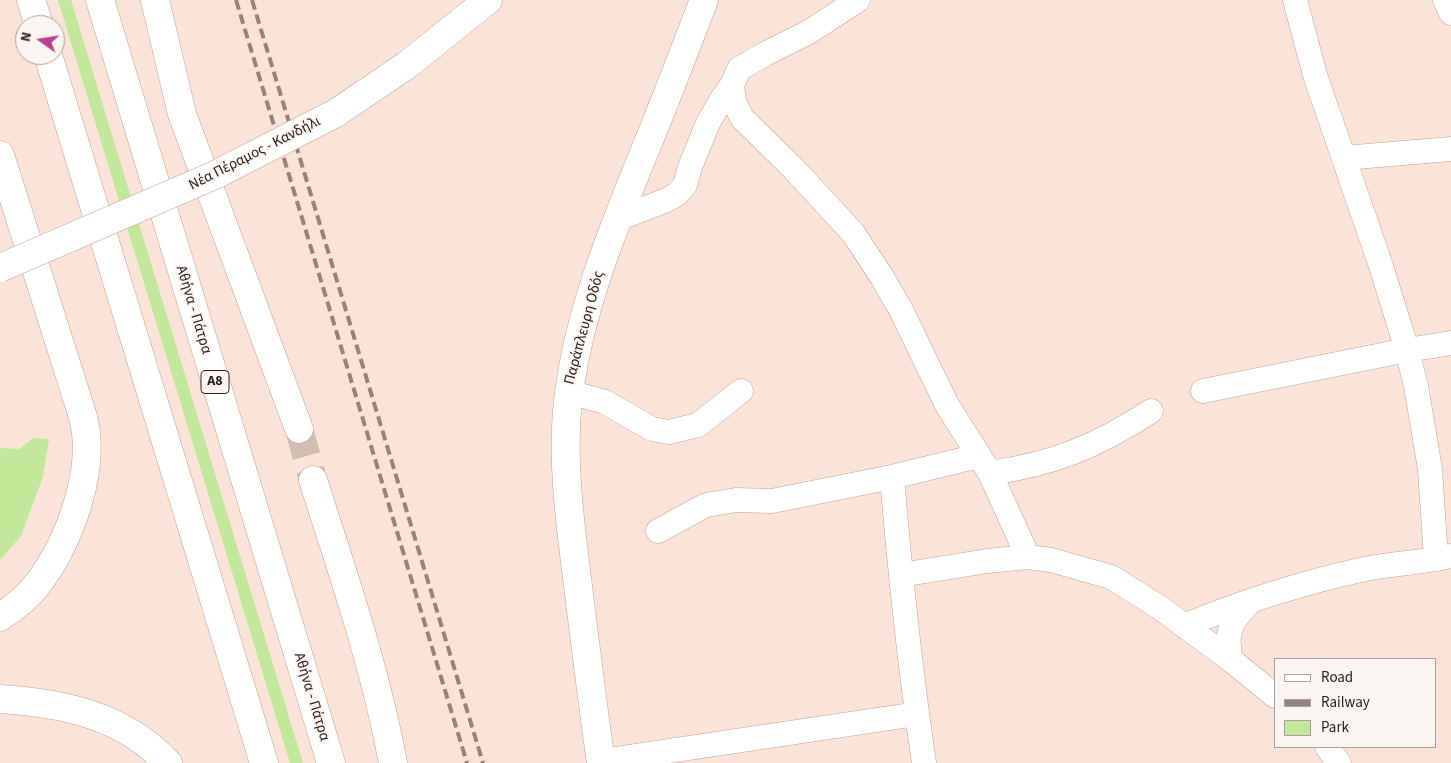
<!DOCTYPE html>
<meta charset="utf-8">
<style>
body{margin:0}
#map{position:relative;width:1451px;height:763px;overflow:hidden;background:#fbe4d7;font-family:"Source Sans 3",sans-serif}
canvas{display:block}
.legend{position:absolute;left:1274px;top:658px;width:162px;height:90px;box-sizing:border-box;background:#fbf5f2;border:1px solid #a8a09c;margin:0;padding:6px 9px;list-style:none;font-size:15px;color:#2b211b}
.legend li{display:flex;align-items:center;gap:10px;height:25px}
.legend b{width:25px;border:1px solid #a8a09c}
.north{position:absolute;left:15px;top:15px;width:50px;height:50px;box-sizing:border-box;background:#fbf5f2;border:1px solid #a8a09c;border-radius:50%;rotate:283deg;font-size:14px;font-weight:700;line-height:20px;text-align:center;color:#2b211b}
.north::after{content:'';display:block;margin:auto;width:18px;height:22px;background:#ba3f90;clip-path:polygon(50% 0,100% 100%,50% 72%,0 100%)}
</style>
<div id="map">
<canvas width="1451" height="763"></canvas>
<ul class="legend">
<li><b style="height:6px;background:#fff"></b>Road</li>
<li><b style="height:6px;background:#95847b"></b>Railway</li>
<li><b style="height:14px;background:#c1e999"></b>Park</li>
</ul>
<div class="north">N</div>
</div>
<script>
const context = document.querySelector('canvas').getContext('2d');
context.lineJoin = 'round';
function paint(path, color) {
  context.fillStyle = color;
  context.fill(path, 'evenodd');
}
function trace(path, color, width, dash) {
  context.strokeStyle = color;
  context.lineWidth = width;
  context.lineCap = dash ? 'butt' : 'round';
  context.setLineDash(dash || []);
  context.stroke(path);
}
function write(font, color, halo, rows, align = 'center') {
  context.font = font + ' "Source Sans 3",sans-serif';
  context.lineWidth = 4;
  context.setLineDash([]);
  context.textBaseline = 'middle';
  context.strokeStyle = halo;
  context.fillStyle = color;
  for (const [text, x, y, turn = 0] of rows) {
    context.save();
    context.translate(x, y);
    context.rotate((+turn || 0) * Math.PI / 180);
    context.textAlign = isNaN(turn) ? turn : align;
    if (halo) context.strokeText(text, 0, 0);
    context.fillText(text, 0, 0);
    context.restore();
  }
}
paint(new Path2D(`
 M58 0H71L303 763H290Z
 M33 438 49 439 43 477 21 536 0 560V448L20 449Z`), '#c1e999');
trace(new Path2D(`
 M299 429 313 480`), '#d1bdb1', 28, [28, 14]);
const minor = new Path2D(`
 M858 0 809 32 765 54 739 69 732 85 734 102 742 118 794 169 853 233 882 277 901 310 947 405 990 473 1028 557
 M1295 0 1315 75 1381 266 1407 350 1416 386 1430 469 1436 559
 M1445 0 1451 13
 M1344 158 1451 149
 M617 219 667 200 677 194 685 185 690 167 708 123 722 99 732 85
 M1203 391 1407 350 1451 343
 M569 392 605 402 652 429 669 432 698 425 741 391
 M990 473C1053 464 1098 446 1151 411
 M892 477C900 573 910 668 924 763
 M658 531 706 505 736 500 772 501 892 477 978 456
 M901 575 987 561 1028 557 1051 560 1111 577 1159 607 1231 660 1275 696
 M1184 626C1244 601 1301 583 1365 569 1393 563 1423 563 1451 556
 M1231 660C1224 631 1232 620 1252 600
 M1327 747 1339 763
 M601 761 917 714`);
const tertiary = new Path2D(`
 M336 113 407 65 488 0`);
const secondary = new Path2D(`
 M601 763C593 707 586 650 579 594 571 528 560 459 569 393 581 302 618 217 652 133 670 89 687 44 704 0`);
const motorway = new Path2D(`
 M31 0 39 25
 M100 0 331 763
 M155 0 182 114 299 429
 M48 55 264 763
 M0 155 83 417C97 470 69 543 37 585 27 598 14 608 0 617
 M313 480C343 574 375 666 393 763
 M0 699C62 703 123 715 168 763`);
trace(minor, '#bea293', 25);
trace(tertiary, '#bea293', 29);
trace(secondary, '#bea293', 29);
trace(motorway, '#bea293', 29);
trace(minor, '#fff', 24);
trace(tertiary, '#fff', 28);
trace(secondary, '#fff', 28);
trace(motorway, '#fff', 28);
trace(new Path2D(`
 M236 0 467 763
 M252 0 483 763`), '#95847b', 4, [10, 5]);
const tertiaryBridge = new Path2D(`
 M0 268 215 175 336 113`);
trace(tertiaryBridge, '#bea293', 29, []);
trace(tertiaryBridge, '#fff', 28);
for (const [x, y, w] of [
 [215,382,28]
]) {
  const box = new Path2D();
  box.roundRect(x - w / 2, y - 11.5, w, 23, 4);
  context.fillStyle = '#fbf5f2';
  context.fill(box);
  trace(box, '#2b211b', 1);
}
write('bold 14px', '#2b211b', null, [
 ["Α8",215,382]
]);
write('15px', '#2b211b', '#fbf5f2', [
 ["Νέα Πέραμος - Κανδήλι",255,154,-27],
 ["Αθήνα - Πάτρα",193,310,73],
 ["Παράπλευρη Οδός",585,328,-75],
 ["Αθήνα - Πάτρα",311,697,73]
]);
</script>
